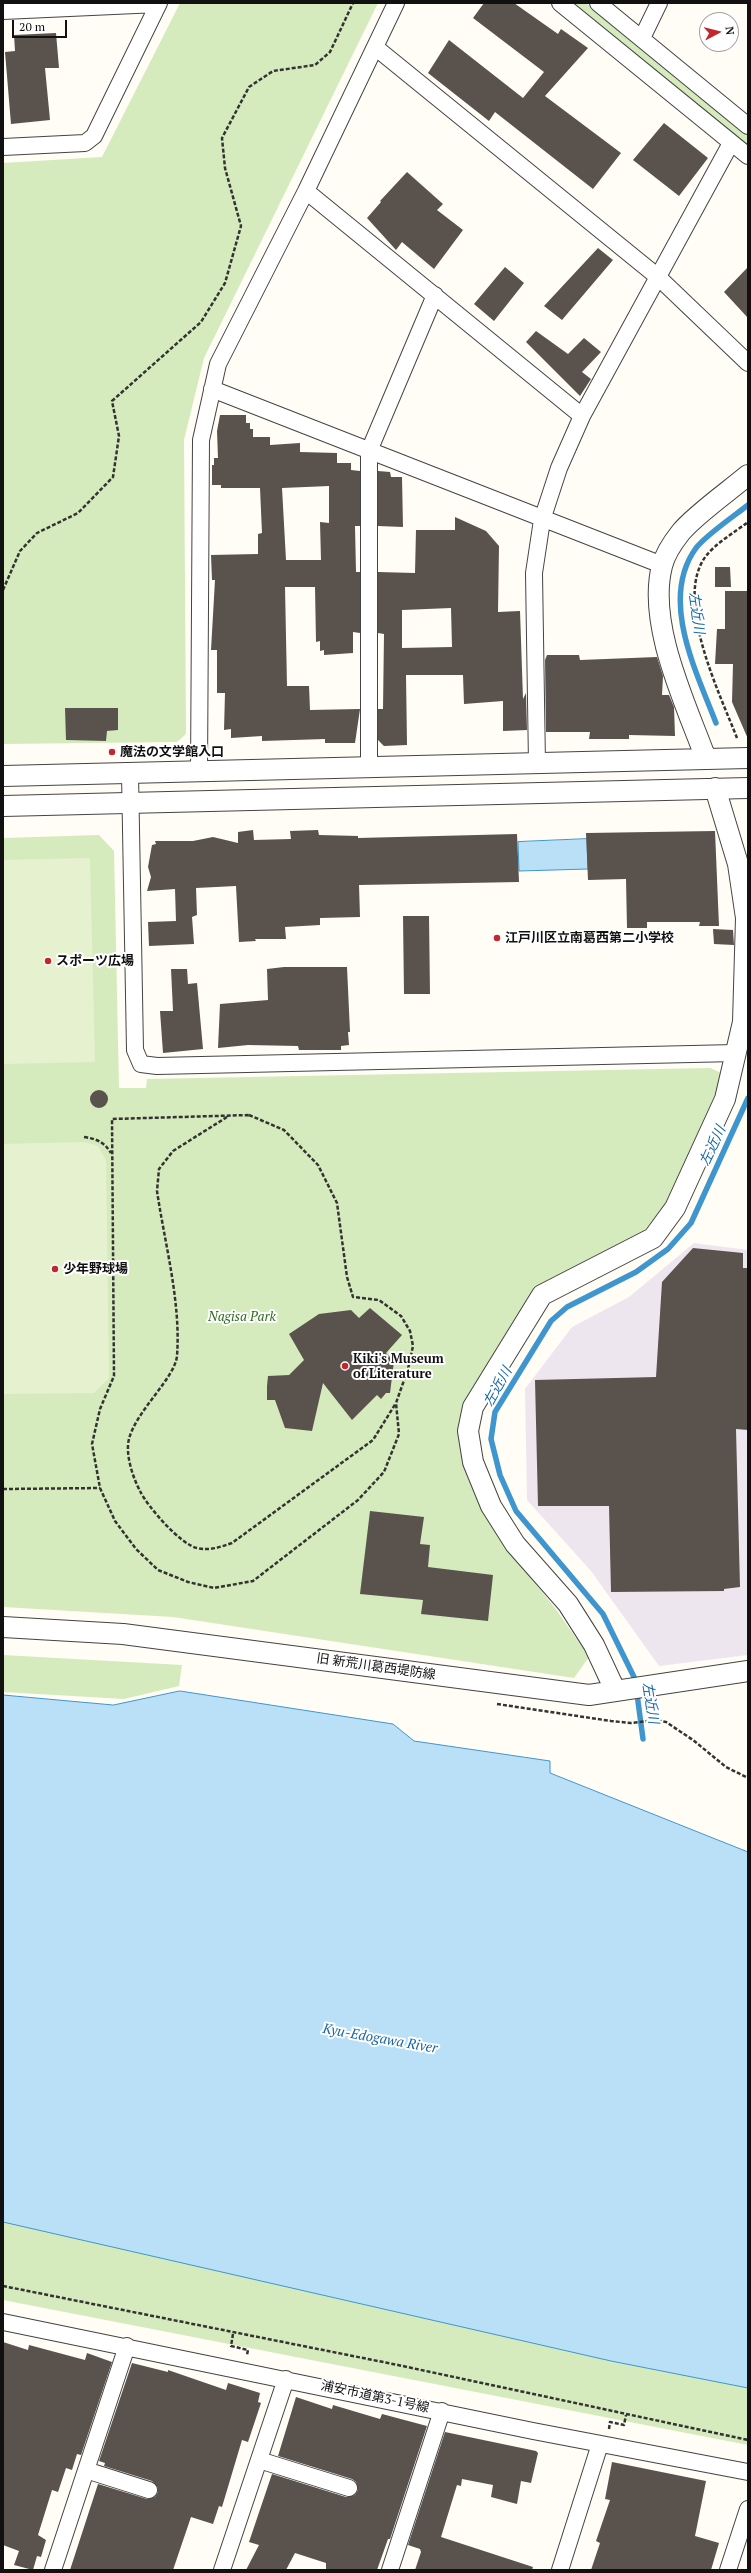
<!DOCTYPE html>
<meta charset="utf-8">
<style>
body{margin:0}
#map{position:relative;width:751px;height:2573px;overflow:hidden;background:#fffdf5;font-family:"PT Serif",serif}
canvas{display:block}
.frame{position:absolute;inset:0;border:4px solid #111;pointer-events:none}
.north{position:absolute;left:699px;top:12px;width:40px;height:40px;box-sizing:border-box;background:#fff;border:1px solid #a0a0a0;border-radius:50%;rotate:83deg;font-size:11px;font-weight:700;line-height:16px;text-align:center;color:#111}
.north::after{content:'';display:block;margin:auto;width:14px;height:18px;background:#c4262e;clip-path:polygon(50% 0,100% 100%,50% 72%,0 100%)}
.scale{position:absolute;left:12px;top:20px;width:55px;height:18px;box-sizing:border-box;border:2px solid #111;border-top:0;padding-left:5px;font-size:12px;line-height:14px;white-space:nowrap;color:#111;-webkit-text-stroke:3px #fff;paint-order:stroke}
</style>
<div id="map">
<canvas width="751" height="2573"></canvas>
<div class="frame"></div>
<div class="north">N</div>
<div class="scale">20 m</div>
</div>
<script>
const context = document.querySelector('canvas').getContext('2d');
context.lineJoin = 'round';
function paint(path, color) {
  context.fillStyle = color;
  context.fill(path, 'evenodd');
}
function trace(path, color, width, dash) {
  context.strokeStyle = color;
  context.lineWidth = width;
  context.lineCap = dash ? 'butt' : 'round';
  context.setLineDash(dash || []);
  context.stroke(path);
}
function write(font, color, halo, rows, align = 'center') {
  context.font = font + ' "PT Serif","Noto Sans JP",serif';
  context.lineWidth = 4;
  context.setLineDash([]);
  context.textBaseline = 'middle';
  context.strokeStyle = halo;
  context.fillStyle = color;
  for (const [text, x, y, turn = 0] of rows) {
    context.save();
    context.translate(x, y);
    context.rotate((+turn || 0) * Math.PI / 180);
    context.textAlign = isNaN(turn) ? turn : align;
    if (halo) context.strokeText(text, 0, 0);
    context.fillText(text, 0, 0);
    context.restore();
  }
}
paint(new Path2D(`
 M694 1243 748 1250V1655L659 1666 591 1571 527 1500 525 1389 572 1327 629 1297Z`), '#eee6ef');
paint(new Path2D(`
 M180 3H378L204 358 184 440 186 734 177 742 3 744V163L102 157Z
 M572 3H586L748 133V146Z
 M99 835 114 851 119 1088H146L147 1079 710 1068 724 1074 667 1202 643 1232 536 1289 466 1403 508 1550 555 1608 589 1657 574 1678 173 1617 3 1607V838Z
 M3 1655 182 1665 179 1686 124 1699 3 1692Z
 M3 2216 748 2372V2445L3 2300Z`), '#d5ebbd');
paint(new Path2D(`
 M90 858 95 1062 3 1064V860Z
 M85 1142 98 1146 106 1160 109 1378 94 1393 3 1394V1144Z`), '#e6f2cf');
const water = new Path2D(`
 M587 839 588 869 519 871 518 842Z
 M180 1691 393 1724 414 1741 550 1761V1773L748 1852V2388L611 2361 3 2222V1695L113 1705Z`);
paint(water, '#b9e0f7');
trace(water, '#3f96cf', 1);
trace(new Path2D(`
 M716 723C696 671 659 599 696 548 706 535 734 516 748 505
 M643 1739 635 1679 603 1614 516 1511 500 1475 491 1439 495 1412 551 1321 567 1307 636 1272 668 1249 691 1223 748 1098`), '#3f96cf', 5.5);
paint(new Path2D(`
 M484 3H514L558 34 561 29 588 48 545 96 621 153 593 189 495 112 489 121 428 73 449 40 523 98 544 72 473 18Z
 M56 33 59 68H45L50 120 11 124 5 52 15 51 14 35Z
 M664 123 708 158 679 196 633 160Z
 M407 172 443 204 437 210 463 230 434 269 402 242 396 250 367 218 381 202 380 201Z
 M598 248 613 260 562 320 544 306Z
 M505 267 524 283 494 321 474 304Z
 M748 267V318L724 292Z
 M536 331 568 354 584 338 601 352 582 372 591 379 580 396 526 342Z
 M220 415H246V423H250V429H253V437H270V445L300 443V452L337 453V463H351V470L360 471V526H355L356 572H360V633L353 632V653L324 655V650L320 651V641L316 642 315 587H285L287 686H309L310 710 360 709 355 743H325V739L262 741V736L231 738V729L224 730 225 693H217V650H211L215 580H212L211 555 258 554V534L262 533 260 488H221V485H212V465H214V458H218L217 431ZM329 486V523L320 522 321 560H286L282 488Z
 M378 471 390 472 391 477H402L403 527 378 526Z
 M455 517 486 531 499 546 498 612 520 611 523 699 526 693 527 730 503 731V701L464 704 463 675H406L407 745 384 746 378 740V709H383L384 634 378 633V572L415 573 416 530H455ZM451 608 452 647 402 648V610Z
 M715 567H730L731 587H715Z
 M725 591H748V739L732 702 733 664H715L717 629H725Z
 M547 655H579L580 660 657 657 663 676 662 695H669L674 707 675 736 629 735V739H589L590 732H546L545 660Z
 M65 708H118V730L107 731 106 741 66 740Z
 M253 830 254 840 291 839 290 831 318 830 319 835 358 836V838L517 834 519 882 359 885 360 917 320 918V925L285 927 286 939H255L256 941 239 942 236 886 196 888 197 915 192 917 194 944 149 946 148 922 176 921 175 889 147 891 151 877 148 867 152 845 156 844 155 841H193L213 837 238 843V832Z
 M715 831 719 926H699L700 922H647V928H627L626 879 588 880 586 833Z
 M403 916H429L430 994H404Z
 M713 929 733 930 734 945 714 944Z
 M284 967H347L350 1032H348L349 1045 341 1046V1050H299L298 1046 248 1045 218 1048 220 1004 268 1000 267 969Z
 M171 969H187L188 984 197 983 203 1049 163 1053 160 1011H173Z
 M90 1099a9 9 0 1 1 18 0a9 9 0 1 1-18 0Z
 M693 1248 743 1253V1268H748V1430L736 1429 740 1587 724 1589V1591L611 1592 609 1506H538L535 1380 656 1377 662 1282Z
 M370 1308 402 1335 386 1353 394 1361 390 1393H386L381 1399 377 1395 352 1420 323 1383 312 1431 285 1428 275 1400H267V1386L268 1376 289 1375 304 1360 289 1334 319 1314 351 1310 359 1318Z
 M370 1511 424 1517 420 1544 430 1545 428 1567 493 1575 488 1621 421 1614 423 1600 360 1594Z
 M3 2342 28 2350 29 2345 85 2360 87 2353 112 2362 81 2455 77 2454 72 2470 66 2468 58 2492 52 2490 38 2535 46 2540 41 2557 37 2556 33 2570 14 2565 19 2551 3 2545Z
 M132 2363 168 2372V2370L226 2390 228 2383 260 2393 258 2402 261 2403 248 2442 242 2440 222 2507 219 2506 213 2524 191 2517 173 2570H70L98 2484 147 2499 155 2497 158 2492V2488L152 2481 104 2466 105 2463 99 2461Z
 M296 2397 332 2409 333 2405 380 2419 382 2414 427 2426 390 2539H388L377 2570H326V2563L295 2553 286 2570H246L259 2545 249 2542 272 2474 346 2497 355 2495 358 2490 356 2482 352 2479 278 2456Z
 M445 2432 536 2451 538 2453 531 2483 521 2481 517 2504 491 2497 493 2485 462 2479 461 2486 457 2485 441 2537 533 2567 532 2570H415L421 2552 420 2549 408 2545Z
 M612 2462 706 2481 695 2536 719 2543 711 2570H591L600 2543 596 2541 610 2500 605 2499Z`), '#5a524d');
const minor = new Path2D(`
 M560 3 748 156
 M598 3 748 126
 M3 11 158 4
 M642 38 659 3
 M375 47 658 277 748 363
 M3 147 85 143 94 136 159 3
 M306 191 582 416
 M212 389 662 565
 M537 764 534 573 542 520 559 468 582 416 731 143
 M369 767V451L435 295
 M199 772 201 440 218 364 306 191 396 3
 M130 774 135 1050 141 1064 157 1066 736 1053
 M3 2322 533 2431 748 2472
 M259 2460 349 2488
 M86 2470 149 2490
 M53 2570 127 2346
 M222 2570 286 2379
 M390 2570 442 2411
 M560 2570 600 2444
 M728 2570 748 2509`);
const tertiary = new Path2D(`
 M706 759C686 704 647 625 662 566 665 554 673 542 681 532 695 515 729 491 748 475
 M3 776 748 758
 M3 806 748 788
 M3 1627 123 1634 589 1695 748 1671
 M615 1690 594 1645 568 1604 515 1544 491 1506 473 1462 468 1431 473 1407 542 1295 653 1238 675 1208 725 1099 743 1022 746 918 738 864 715 788`);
trace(minor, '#444', 18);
trace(tertiary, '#444', 22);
trace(new Path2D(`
 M3 590 20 551 37 533 78 513 113 477 119 436 112 401 201 322 225 283 241 226 225 168 222 138 249 87 273 71 315 65 330 52 353 3
 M737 738C720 694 673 599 706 556 716 543 735 532 748 522
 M249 1115 284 1130 318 1165 337 1203 347 1277 353 1297 379 1300 401 1316 410 1331 413 1346 408 1369 396 1403 399 1434 384 1472 358 1500 253 1581 214 1588 188 1582 158 1570 136 1549 115 1521 100 1488 92 1444 100 1409 114 1376 112 1119Z
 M227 1117 173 1151 159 1169 157 1191C165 1245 181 1302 177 1356 175 1378 136 1411 129 1439 125 1454 133 1478 140 1491 147 1506 181 1545 197 1548 210 1551 220 1547 232 1543L373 1440 396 1403
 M84 1137C97 1139 104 1142 111 1153
 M3 1489 100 1488
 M497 1704 611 1721 631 1723 656 1720 666 1722 693 1740 726 1767 748 1778
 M3 2286 398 2365 748 2440
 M233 2334 231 2346 248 2350 247 2355
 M609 2429 610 2422 624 2425 626 2415`), '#333', 2.5, [4, 2]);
trace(minor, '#fff', 16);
trace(tertiary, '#fff', 20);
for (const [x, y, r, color] of [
 [112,752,4,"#c4262e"],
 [497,938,4,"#c4262e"],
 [48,961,4,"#c4262e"],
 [55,1269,4,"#c4262e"],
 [345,1366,4,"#c4262e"]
]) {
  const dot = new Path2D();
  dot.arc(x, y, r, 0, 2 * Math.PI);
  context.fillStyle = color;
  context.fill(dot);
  trace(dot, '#fff', 1.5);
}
write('bold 13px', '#111', '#fff', [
 ["魔法の文学館入口",120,752],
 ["江戸川区立南葛西第二小学校",505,938],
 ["スポーツ広場",56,961],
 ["少年野球場",63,1269],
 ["Kiki's Museum",353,1359],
 ["of Literature",353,1374]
], 'left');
write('italic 13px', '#2f6b1f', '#fff', [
 ["Nagisa Park",242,1317]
]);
write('13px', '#111', '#fff', [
 ["旧 新荒川葛西堤防線",376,1667,8],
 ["浦安市道第3-1号線",375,2397,12]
]);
write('italic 14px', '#1768a6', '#fff', [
 ["左近川",696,613,82],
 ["左近川",713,1146,-65],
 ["左近川",498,1387,-61],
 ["左近川",650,1703,81],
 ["Kyu-Edogawa River",380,2039,10]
]);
</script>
